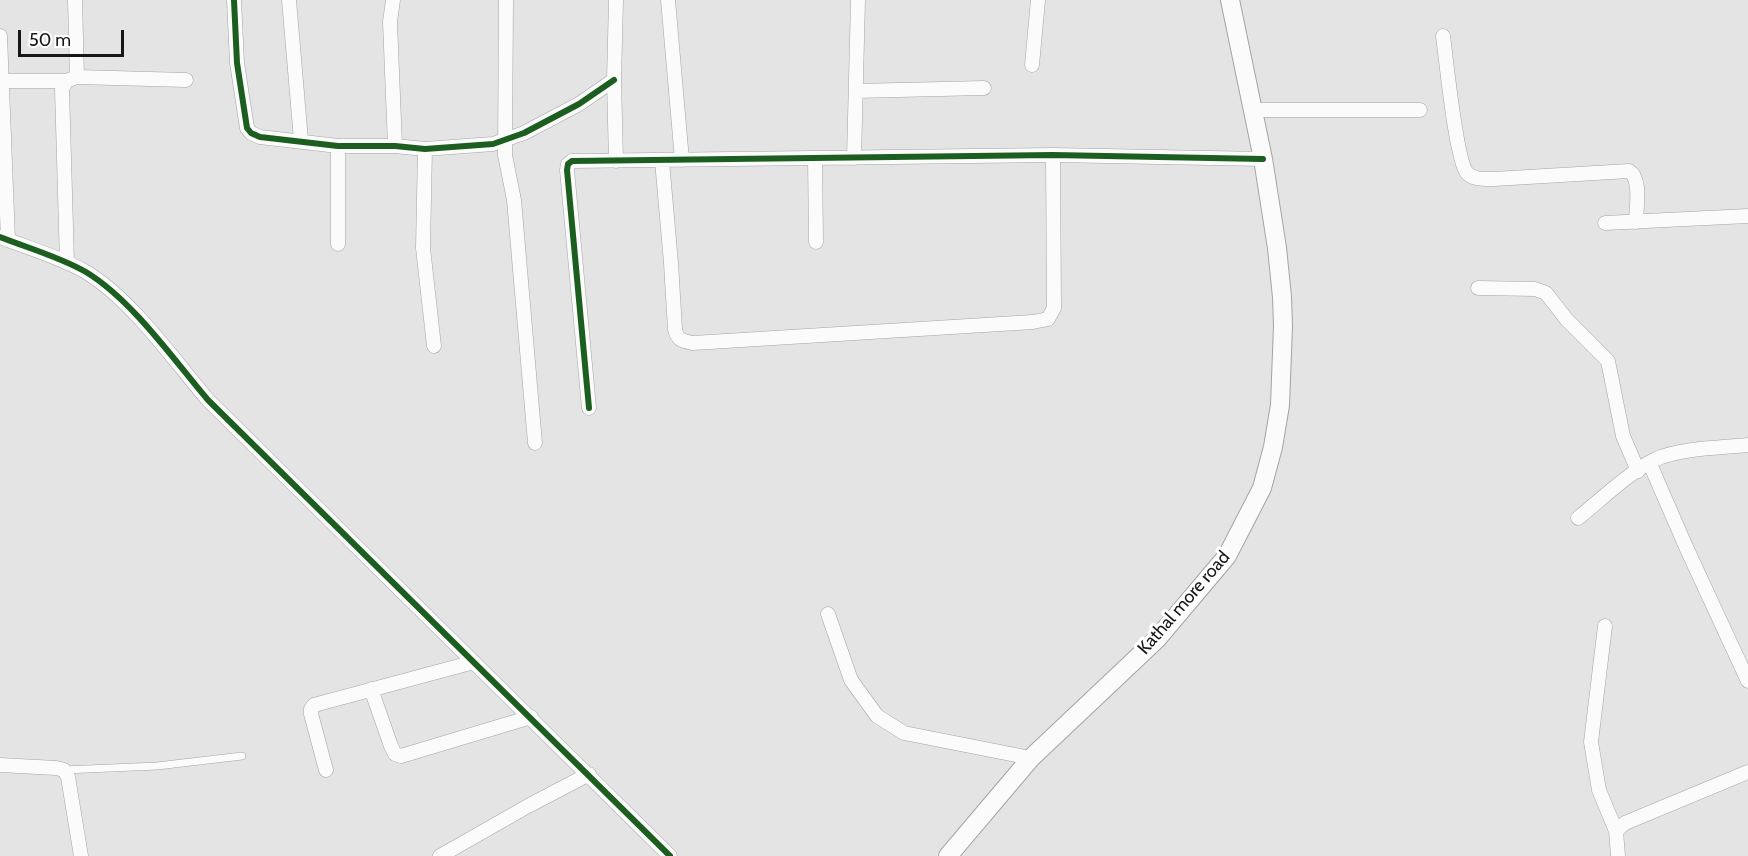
<!DOCTYPE html>
<style>
body{margin:0}
#map{position:relative;width:1748px;height:856px;overflow:hidden;background:#e4e4e5;font-family:Cabin,sans-serif}
canvas{display:block}
.scale{position:absolute;left:18px;top:30px;width:106px;height:27px;box-sizing:border-box;border:3px solid #161717;border-top:0;padding-left:8px;font-size:18px;line-height:21px;white-space:nowrap;color:#161717;-webkit-text-stroke:4px #fff;paint-order:stroke}
</style>
<div id="map">
<canvas width="1748" height="856"></canvas>
<div class="scale">50 m</div>
</div>
<script>
const context = document.querySelector('canvas').getContext('2d');
context.lineJoin = 'round';
function trace(path, color, width, dash) {
  context.strokeStyle = color;
  context.lineWidth = width;
  context.lineCap = dash ? 'butt' : 'round';
  context.setLineDash(dash || []);
  context.stroke(path);
}
function write(font, color, halo, rows, align = 'center') {
  context.font = font + ' Cabin,sans-serif';
  context.lineWidth = 6;
  context.setLineDash([]);
  context.textBaseline = 'middle';
  context.strokeStyle = halo;
  context.fillStyle = color;
  for (const [text, x, y, turn = 0] of rows) {
    context.save();
    context.translate(x, y);
    context.rotate((+turn || 0) * Math.PI / 180);
    context.textAlign = isNaN(turn) ? turn : align;
    if (halo) context.strokeText(text, 0, 0);
    context.fillText(text, 0, 0);
    context.restore();
  }
}
const lane = new Path2D(`
 M64 770 157 766 242 756`);
const street = new Path2D(`
 M234 0 237 63 247 128 251 133 260 137 338 146H395L425 149 493 144 524 133 579 104 614 80
 M289 0 301 140
 M393 0 390 22 395 146
 M506 0 505 155 514 200 535 443
 M668 0 682 160
 M0 36 8 240
 M1443 36C1446 58 1456 160 1467 173 1474 180 1485 179 1494 179L1629 171C1642 179 1636 208 1636 222
 M1032 65 1038 0
 M77 77 186 80
 M0 81H66
 M856 91 984 88
 M1254 110H1420
 M425 149 423 248 434 346
 M815 158 816 242
 M854 158 858 0
 M616 161 614 80 616 0
 M662 161 671 263 675 329C677 340 682 341 693 343L1033 322 1048 319 1054 308 1053 155
 M1605 223 1748 216
 M0 237C28 248 60 257 86 272 132 300 173 359 208 400L670 856
 M338 244V146
 M67 263 62 89 66 81 77 77 75 0
 M1478 288 1535 289 1546 293 1567 320 1608 361 1623 436 1638 471
 M589 408 567 170 568 164 572 161 1053 155 1263 159
 M1650 464 1686 547 1748 681
 M1578 518C1603 498 1628 473 1656 459 1681 448 1720 448 1748 445
 M828 614 851 680 877 716 904 733 1031 758
 M1605 626 1591 742 1599 790 1616 831
 M371 689 391 746 395 754 401 756 531 717
 M0 765 56 768 64 770 68 777 81 856
 M326 770 311 714V709L314 705 474 662
 M440 856 528 806 589 774
 M1618 856 1616 831 1625 823 1748 772`);
const secondary = new Path2D(`
 M948 856 1031 758 1157 639 1227 556 1262 488 1273 447 1280 405 1283 326 1282 297 1277 248 1263 159 1230 0`);
trace(lane, '#a4a4a4', 8);
trace(street, '#a4a4a4', 15);
trace(secondary, '#a4a4a4', 20);
trace(lane, '#fbfbfb', 7);
trace(street, '#fbfbfb', 14);
trace(secondary, '#fbfbfb', 18);
trace(new Path2D(`
 M234 0 237 63 247 128 251 133 260 137 338 146H395L425 149 493 144 524 133 579 104 614 80
 M0 237C28 248 60 257 86 272 132 300 173 359 208 400L670 856
 M589 408 567 170 568 164 572 161 1053 155 1263 159`), '#1b5e20', 6);
write('18px', '#161717', '#fff', [
 ["Kathal more road",1184,603,-49]
]);
</script>
